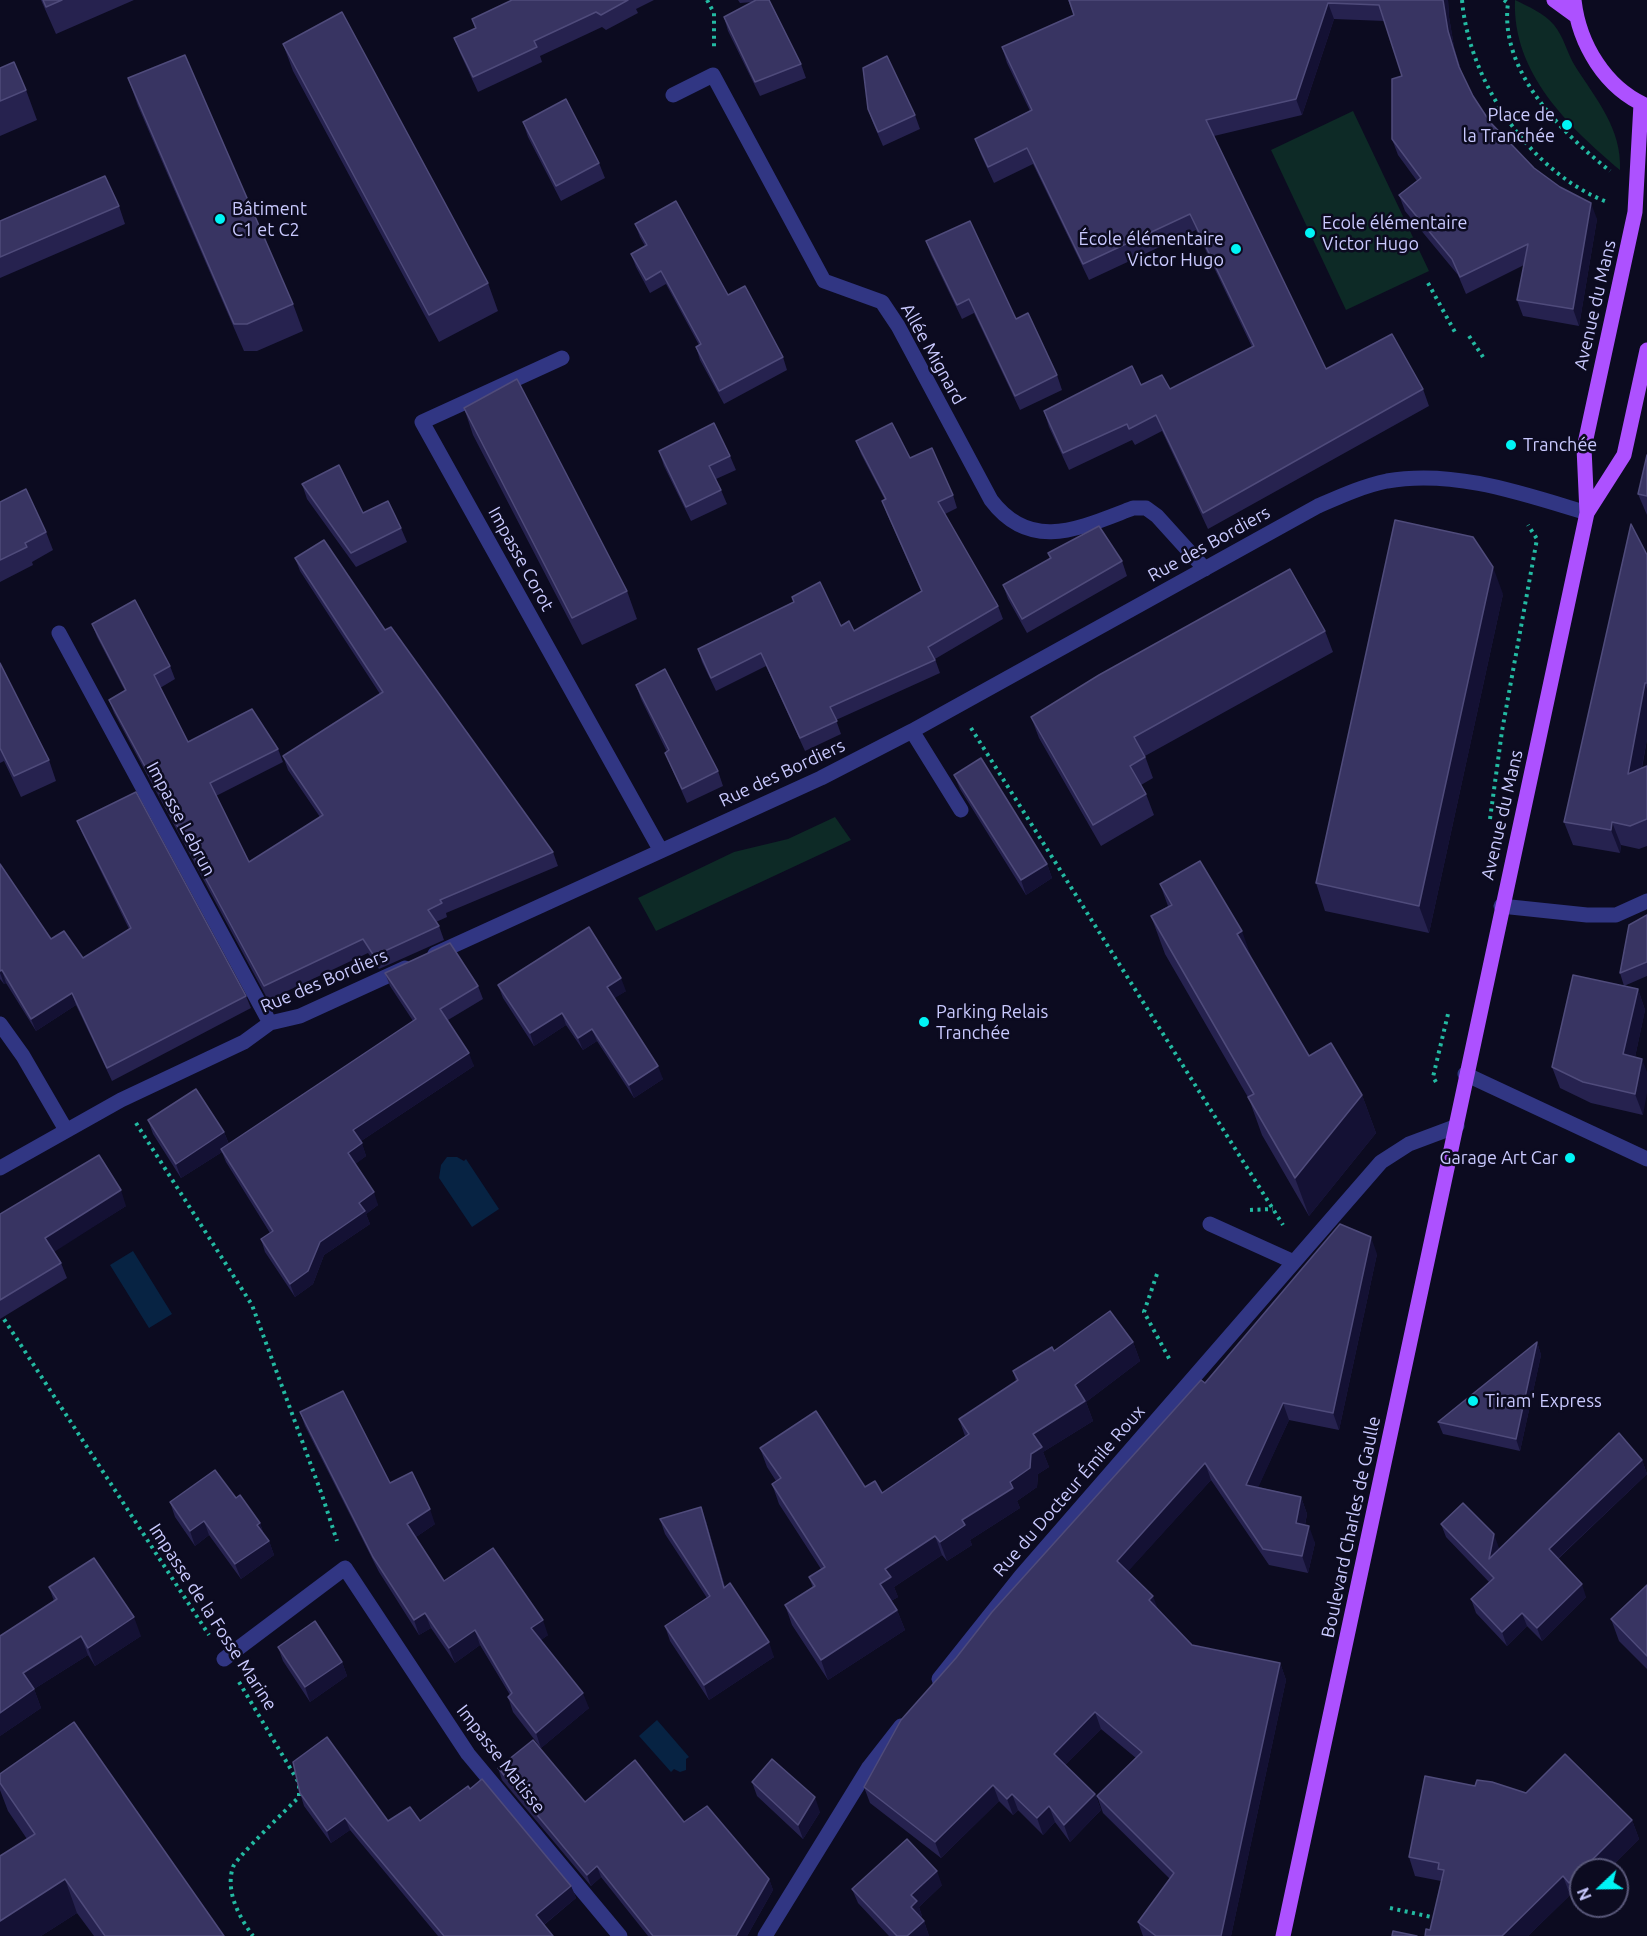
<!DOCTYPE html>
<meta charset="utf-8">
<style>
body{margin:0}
#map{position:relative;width:1647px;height:1936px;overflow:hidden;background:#0c0b20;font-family:Ubuntu,sans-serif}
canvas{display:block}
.north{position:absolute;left:1569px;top:1858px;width:60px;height:60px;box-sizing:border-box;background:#0c0b20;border:2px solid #585779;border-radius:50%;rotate:248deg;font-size:16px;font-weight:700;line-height:24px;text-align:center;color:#cacaff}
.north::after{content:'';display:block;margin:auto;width:21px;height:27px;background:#00f4f5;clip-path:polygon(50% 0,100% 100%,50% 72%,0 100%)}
</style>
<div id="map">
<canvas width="1647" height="1936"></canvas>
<div class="north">N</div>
</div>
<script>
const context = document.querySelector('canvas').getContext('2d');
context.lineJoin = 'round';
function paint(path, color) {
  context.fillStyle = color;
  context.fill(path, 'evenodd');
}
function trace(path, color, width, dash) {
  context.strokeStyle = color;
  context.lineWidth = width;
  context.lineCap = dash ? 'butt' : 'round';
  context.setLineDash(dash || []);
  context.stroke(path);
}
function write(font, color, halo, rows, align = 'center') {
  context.font = font + ' Ubuntu,sans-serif';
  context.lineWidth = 5;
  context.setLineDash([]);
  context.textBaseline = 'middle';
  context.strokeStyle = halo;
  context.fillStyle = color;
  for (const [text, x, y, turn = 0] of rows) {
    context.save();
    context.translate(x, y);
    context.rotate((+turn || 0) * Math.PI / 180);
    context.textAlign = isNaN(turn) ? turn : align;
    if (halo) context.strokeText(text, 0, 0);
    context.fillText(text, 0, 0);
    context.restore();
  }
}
paint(new Path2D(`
 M1515 0C1529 7 1544 13 1554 25 1564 37 1567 53 1575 66 1596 99 1622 129 1620 170 1569 127 1512 73 1515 0Z
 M1353 111 1429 271 1346 310 1271 150Z
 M835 817 851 840 656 931 638 898 734 852 788 839Z`), '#0d2a26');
paint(new Path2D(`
 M447 1157H457L464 1161 466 1159 499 1209 472 1227 439 1178 441 1165Z
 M133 1251 172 1314 149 1328 110 1265Z
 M657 1720 689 1757 686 1759V1770L680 1772 674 1769 671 1772 639 1736Z`), '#072343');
trace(new Path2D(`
 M707 0 714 13V47
 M1462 0C1469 82 1530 172 1607 202
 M1504 0 1508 3C1499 71 1561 132 1610 171
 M1428 283 1456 334
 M1469 336 1483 357
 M971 728 1283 1225
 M1490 819 1502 731 1537 539 1528 525
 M1436 1082 1433 1077 1448 1014
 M136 1123 252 1305 322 1495 337 1541
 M1250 1210 1273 1209
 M1157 1274 1144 1312 1171 1362
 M0 1313 209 1635
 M239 1682 299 1783V1797C288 1808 236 1858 233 1867 225 1891 239 1917 253 1936
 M1390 1908 1436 1918`), '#23baa2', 4, [3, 4.5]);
trace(new Path2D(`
 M673 95 713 75 824 281 882 302 898 326 991 500C1031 553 1080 528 1133 508H1146L1157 516 1205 569
 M562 358 422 422 661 851
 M59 633 270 1023
 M912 731 961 810
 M1501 906 1587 915H1616L1647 901
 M435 954 821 778 912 731 1318 506C1341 496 1363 486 1387 481 1454 469 1524 494 1587 513
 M0 1024 23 1056 66 1130
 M1465 1074 1647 1159
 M0 1168 121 1100 244 1042 270 1023 300 1016 405 968
 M1210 1224 1294 1262
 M224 1659 345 1568 468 1754 620 1936
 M939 1679 1021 1576 1381 1162 1409 1144 1457 1126
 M765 1936 869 1767 901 1726`), '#313683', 15);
trace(new Path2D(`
 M1554 0 1576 16
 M1574 0C1579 44 1605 88 1647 106
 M1587 513 1624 455 1647 350
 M1283 1936 1587 513 1584 448 1635 212 1641 104`), '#ad51ff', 15);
paint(new Path2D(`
 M41 0H134L56 34Z
 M512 0H654L636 9 638 13 606 30 602 27 540 56 542 62 478 92 460 53 454 38 475 28 472 19Z
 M738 0H769L801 64 806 78 760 96 728 31 724 17 753 2 740 3Z
 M1068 0H1448L1449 17 1454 47 1462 73 1473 96 1490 122 1534 168 1597 219 1579 326 1523 316 1517 300 1524 265 1466 294 1458 275 1405 211 1399 195 1417 181 1398 155 1392 139 1402 76 1385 21 1334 19 1302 115 1214 136 1326 369 1423 389 1429 406 1208 529 1162 431 1135 445 1132 440 1069 470 1049 427 1044 411 1141 385 1170 389 1252 347 1196 230 1089 280 1033 164 994 183 981 155 975 139 1030 111 1007 63 1002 47 1074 15Z
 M283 44 488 283 498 311 439 342 293 71Z
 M0 68 26 90 37 120 0 136Z
 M128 78 293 304 303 331 257 351H244L138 106Z
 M868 109 915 115 920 129 883 146 873 123Z
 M523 122 599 163 605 178 561 201 528 137Z
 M119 206 125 224 0 278V221Z
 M635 224 728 295 783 357 787 370 724 404 700 360 696 347 699 345 666 284 650 293 636 267 631 254 645 246 640 237Z
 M926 241 1016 319 1057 375 1062 390 1020 410 974 313 962 319 931 255Z
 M464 408 627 591 637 619 582 645 473 435Z
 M856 441 910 458 953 495 957 508 945 514 998 606 1003 619 935 659 940 673 836 720 841 734 805 751 766 666 716 691 702 662 698 649 794 602 792 597 841 626 854 631 921 591 887 514 882 501 885 500 861 454Z
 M659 451 730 456 736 470 716 479 721 490 727 504 691 521 664 466Z
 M1647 455V515L1638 494Z
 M302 484 363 513 401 528 407 542 356 567 307 499Z
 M0 502 46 532 53 550 32 562 33 565 0 582Z
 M1048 553 1122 561 1127 576 1027 633 1008 599 1003 585 1050 559Z
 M1647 555V739L1642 768 1647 766V846L1639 849 1621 845 1620 853 1573 845 1564 822Z
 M295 558 385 630 553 852 558 866 446 913 447 917 436 922 439 926 444 940 379 969 368 953 268 1000 114 713 109 700 125 691 97 637 92 624 170 666 175 679 160 688 188 742 278 749 283 762 216 796 249 862 320 817 288 770 283 756 380 694 300 571Z
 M1503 594 1429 933 1325 911 1316 883Z
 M1325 631 1333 652 1145 756 1153 778 1141 785 1146 794 1154 815 1101 846 1039 738 1031 717Z
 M0 663 49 760 56 781 21 797 4 761 0 763Z
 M636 685 718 771 723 786 687 803 671 767 665 753 667 752 641 699Z
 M954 775 1047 864 1052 878 1026 895 960 789Z
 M77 821 246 996 251 1008 112 1081 76 1005 36 1031 6 983 4 984 0 979V864L51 939 83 958 129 929 82 833Z
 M1160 884 1252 959 1309 1056 1362 1095 1376 1133 1309 1216 1262 1135 1249 1099 1165 954 1151 916 1168 906Z
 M1647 915V976L1624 986 1620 973Z
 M385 973 478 986 483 999 448 1020 474 1066 361 1141 366 1156 355 1164 378 1205 366 1214 370 1224 324 1255 313 1284 295 1297 265 1252 261 1239 270 1233 226 1162 222 1152 181 1178 153 1134 148 1120 224 1132 229 1144 413 1021 390 986Z
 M498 985 626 991 614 998 663 1079 634 1098 597 1041 583 1050 566 1025 534 1046 503 998Z
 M1638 989 1645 1010 1635 1057 1643 1115 1591 1103 1560 1088 1552 1067Z
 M126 1206 54 1251 61 1263 67 1278 0 1319V1214Z
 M1377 1254 1339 1430 1289 1420 1258 1487 1301 1497 1307 1514 1305 1525 1315 1543 1308 1573 1269 1565 1211 1480 1128 1571 1157 1609 1192 1645 1280 1663 1286 1680 1231 1936H1143L1138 1922 1170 1879 1103 1813 1097 1796 1136 1758 1101 1729 1065 1765 1095 1794 1101 1810 1070 1842 1055 1822 1043 1835 1018 1810 1013 1815 999 1801 941 1858 870 1803 864 1787 1205 1383Z
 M1133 1342 1140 1361 1086 1402 1093 1421 1043 1452 1049 1467 1038 1474 1037 1487 1017 1501 1020 1508 970 1540 972 1545 947 1561 942 1555 894 1587 898 1597 891 1601 897 1610 905 1630 828 1680 792 1625 785 1605 813 1588 809 1577 821 1569 779 1504 772 1484 776 1481 767 1467 760 1448 865 1487 882 1493 965 1436 959 1419 1016 1381 1013 1371 1054 1351Z
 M1537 1342 1541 1355 1520 1451 1443 1434 1438 1422Z
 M300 1412 390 1483 435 1524 416 1537 444 1581 548 1635 541 1640 589 1708 541 1748 513 1712 508 1697 510 1695 480 1645 455 1663 431 1628 419 1635 379 1572 305 1426Z
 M1642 1460 1647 1474 1558 1559 1586 1597 1542 1641 1527 1626 1507 1646 1476 1613 1471 1599 1489 1582 1446 1537 1441 1524 1499 1548V1549Z
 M236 1498 260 1523 264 1535 269 1541 274 1555 241 1579 209 1535 195 1546 175 1517 170 1502Z
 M660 1519 706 1521 725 1587 774 1657 709 1700 670 1641 665 1626 707 1598 665 1534Z
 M1647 1585V1669L1619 1641 1611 1619Z
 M49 1587 141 1636 95 1666 88 1655 34 1689 41 1708 0 1736 54 1601Z
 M278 1647 342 1662 347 1676 310 1702 283 1661Z
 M498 1768 585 1802 684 1822 769 1879 773 1890 747 1936H648L601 1877 591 1886 502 1780Z
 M0 1774 224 1936H94L77 1913 41 1936H0L27 1839 8 1811 0 1790Z
 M752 1782 820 1812 803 1839 757 1796Z
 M1475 1786 1526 1793 1632 1820 1639 1839 1608 1870H1581L1576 1902 1570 1895 1528 1936H1425L1430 1930 1441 1881 1415 1876 1409 1857Z
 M300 1793 388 1821H420L571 1886 576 1898 544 1925 553 1936H438L350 1830 331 1843 304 1806Z
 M942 1885 919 1907 922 1916 920 1917 924 1921 929 1936H889L858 1903 852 1889Z`), '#26224f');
paint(new Path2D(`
 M1443 0H1448L1449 17 1454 47 1465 84 1448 31Z
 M1328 3 1334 19 1302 115 1296 99Z
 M1591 203 1597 219 1579 326 1573 309Z
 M1493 567 1503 594 1429 933 1419 906Z
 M1645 683 1647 689V739L1636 797 1628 774Z
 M1612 822 1621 845 1620 853 1611 830Z
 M1047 864 1052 878 1026 895 1021 880Z
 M1242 931 1256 970 1237 934Z
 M2 970 6 983 4 984 0 973V971Z
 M621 978 626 991 612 1000 607 987Z
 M1638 989 1645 1010 1631 1076 1623 1054Z
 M72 993 76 1005 36 1031 31 1019Z
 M562 1013 566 1025 534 1046 530 1033Z
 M592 1029 597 1041 583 1050 578 1038Z
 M469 1053 474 1066 358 1143 353 1130Z
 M1642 1059 1647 1072V1093L1643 1115 1635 1094Z
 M658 1066 663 1079 634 1098 629 1085Z
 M1362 1095 1376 1133 1309 1216 1295 1178Z
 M224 1132 230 1147 221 1149 222 1152 181 1178 176 1164Z
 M362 1143 366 1156 353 1166 348 1153Z
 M121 1190 126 1206 51 1254 45 1238Z
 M374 1192 378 1205 366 1214 370 1224 324 1255 313 1284 295 1297 290 1284 320 1242 359 1203Z
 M1371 1237 1377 1254 1339 1430 1333 1413Z
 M1133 1342 1140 1361 1086 1402 1093 1421 1043 1452 1049 1467 1038 1474 1037 1487 1017 1501 1020 1508 970 1540 972 1545 947 1561 940 1542 962 1520 1010 1482 1033 1434 1075 1385Z
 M1537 1342 1541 1355 1520 1451 1516 1439Z
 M1283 1403 1289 1420 1252 1501 1246 1485Z
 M1642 1460 1647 1474 1554 1562 1549 1549Z
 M1205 1463 1211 1480 1123 1577 1117 1561Z
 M1301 1497 1307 1514 1302 1539 1296 1523Z
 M701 1507 706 1521 729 1602 724 1588Z
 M430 1509 435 1524 413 1539 407 1524Z
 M204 1521 209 1535 195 1546 190 1531Z
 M260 1523 265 1538 257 1525Z
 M1309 1526 1315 1543 1308 1573 1302 1556Z
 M1494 1534 1499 1548 1494 1572 1489 1559Z
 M935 1536 942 1555 894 1587 898 1597 887 1603 880 1584 885 1569Z
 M269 1541 274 1555 241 1579 235 1564Z
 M1582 1584 1586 1597 1542 1641 1537 1628Z
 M1153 1596 1159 1612 1149 1600Z
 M897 1610 905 1630 828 1680 821 1660Z
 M425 1613 431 1628 419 1635 414 1620Z
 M1522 1613 1527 1626 1507 1646 1502 1632Z
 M134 1617 141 1636 95 1666 88 1648Z
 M543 1620 548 1635 537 1643 531 1628Z
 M475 1630 480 1645 455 1663 449 1648Z
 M81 1636 88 1655 34 1689 41 1708 0 1736V1713L23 1673Z
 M769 1642 774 1657 709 1700 704 1685Z
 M342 1662 347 1676 310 1702 305 1687Z
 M1280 1663 1286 1680 1231 1936H1221Z
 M583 1693 589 1708 541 1748 536 1733Z
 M1095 1712 1101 1729 1060 1770 1054 1754Z
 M993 1785 999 1801 941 1858 935 1842Z
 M1012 1794 1018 1810 1013 1815 1007 1799Z
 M1095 1794 1101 1810 1070 1842 1064 1825Z
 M815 1797 820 1812 803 1839 798 1825Z
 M1049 1806 1055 1822 1043 1835 1037 1818Z
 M345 1818 350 1830 331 1843 327 1831Z
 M1632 1820 1639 1839 1608 1870H1582Z
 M597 1866 601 1877 591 1886 587 1875Z
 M937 1871 942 1885 919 1907 922 1916 916 1921 911 1907V1895Z
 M1581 1871V1897L1576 1902 1569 1883Z
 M1563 1876 1570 1895 1528 1936H1502Z
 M65 1879 77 1913 41 1936H0V1921Z
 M769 1879 773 1890 747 1936H736Z
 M571 1886 576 1898 541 1927 536 1915Z
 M924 1921 929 1936H907Z`), '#141134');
const building = new Path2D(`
 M43 0H62L46 7Z
 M512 0H628L601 15 596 12 534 41 537 47 473 77 454 38 476 28 472 19Z
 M756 0H769L801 64 755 82 724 17Z
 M1069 0H1443L1448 31 1459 67 1473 96 1490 122 1534 168 1560 187 1591 203 1573 309 1517 300 1528 244 1460 277 1452 259 1399 195 1421 178 1392 139V79L1402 76 1379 5 1328 3 1296 99 1206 120 1326 369 1392 334 1423 389 1203 513 1156 415 1129 429 1127 424 1063 453 1044 411 1132 366 1141 385 1162 375 1170 389 1254 346 1190 214 1083 264 1027 148 988 167 975 139 1032 110 1002 47 1074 15Z
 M342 12 488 283 429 315 283 44Z
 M185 55 293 304 247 324H234L128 78Z
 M887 56 915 115 878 132 868 109 863 68Z
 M14 62 26 90 0 101V68Z
 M566 99 599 163 556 186 523 122Z
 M105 176 119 206 0 257V221Z
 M676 201 728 295 745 286 783 357 719 391 696 347 701 344 661 271 646 280 631 254 647 245 635 224Z
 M970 221 1016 319 1028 313 1057 375 1015 396 969 299 957 305 926 241Z
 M517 379 627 591 572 618 464 408Z
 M714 423 730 456 709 466 721 490 686 507 659 451Z
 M892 423 910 458 932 448 953 495 938 502 998 606 928 647 935 660 830 707 837 721 800 738 761 653 711 678 698 649 794 602 792 597 820 582 841 626 849 621 854 631 922 591 882 501 886 499 856 441Z
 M1647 455V496L1638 494Z
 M339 465 363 513 388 501 401 528 351 553 302 484Z
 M26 489 46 532 25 543 27 547 0 560V502Z
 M1395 520 1473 537 1493 567 1419 906 1316 883Z
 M1631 524 1647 555V683H1645L1628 774 1647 766V819L1630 826 1612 822 1611 830 1564 822Z
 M1099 526 1122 561 1022 619 1003 585 1051 558 1048 553Z
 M324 540 385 630 391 627 553 852 440 900 442 903 428 910 439 926 374 956 363 939 264 986 109 700 126 690 92 624 135 600 170 666 154 675 188 742 252 709 278 749 210 783 249 862 323 815 283 756 383 692 295 558Z
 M1290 569 1325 631 1134 737 1145 757 1130 766 1146 794 1093 825 1031 717 1099 675Z
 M0 663 49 760 14 776 0 748Z
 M665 669 718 771 682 789 665 753 669 750 636 685Z
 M981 758 1047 864 1021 880 954 775Z
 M136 792 246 996 107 1068 72 993 31 1019 2 970 0 971V864L51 939 64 931 83 958 131 928 77 821Z
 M1200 861 1242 931 1237 934 1309 1056 1331 1043 1362 1095 1295 1178 1248 1097 1254 1094 1151 916 1172 905 1160 884Z
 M1647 915V962L1620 973 1629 925Z
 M589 927 621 978 607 987 658 1066 629 1085 592 1029 578 1038 562 1013 530 1033 498 985Z
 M450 943 478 986 440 1009 469 1053 353 1130 362 1143 348 1153 374 1192 359 1203 365 1211 320 1242 308 1271 290 1284 261 1239 273 1231 221 1149 416 1019 385 973Z
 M1573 975 1638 989 1623 1054 1642 1059 1635 1094 1583 1082 1552 1067Z
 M196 1089 224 1132 176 1164 148 1120Z
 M99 1155 121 1190 45 1238 61 1263 0 1300V1214Z
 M1340 1224 1371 1237 1333 1413 1283 1403 1246 1485 1301 1497 1296 1523 1309 1526 1302 1556 1263 1549 1205 1463 1117 1561 1153 1596 1149 1600 1192 1645 1280 1663 1221 1936H1156L1138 1922 1174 1873 1097 1796 1142 1752 1095 1712 1054 1754 1095 1794 1064 1825 1049 1806 1037 1818 1012 1794 1007 1799 993 1785 935 1842 864 1787 901 1720 956 1658 992 1612 1201 1380 1205 1383Z
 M1110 1311 1133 1342 1075 1385 1085 1401 1033 1434 1042 1447 1031 1454 1030 1468 1010 1482 1013 1488 962 1520 965 1525 940 1542 935 1536 885 1569 891 1577 880 1584 897 1610 821 1660 785 1605 815 1586 809 1577 825 1567 772 1484 781 1478 760 1448 816 1411 865 1487 875 1481 882 1493 969 1434 959 1419 1018 1380 1013 1371 1052 1347 1054 1351Z
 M1537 1342 1516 1439 1438 1422Z
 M343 1391 390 1483 412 1472 430 1509 407 1524 444 1581 493 1548 543 1620 531 1628 583 1693 536 1733 508 1697 512 1693 475 1630 449 1648 425 1613 414 1620 373 1557 300 1412Z
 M1619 1433 1642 1460 1549 1549 1582 1584 1537 1628 1522 1613 1502 1632 1471 1599 1494 1578 1441 1524 1463 1503 1494 1534 1489 1559Z
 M215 1470 236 1498 240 1495 260 1523 257 1525 269 1541 235 1564 204 1521 190 1531 170 1502Z
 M701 1507 724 1588 730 1583 769 1642 704 1685 665 1626 710 1596 660 1519Z
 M94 1558 134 1617 88 1648 81 1636 23 1673 34 1689 0 1713V1636L57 1599 49 1587Z
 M1647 1585V1656L1611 1619Z
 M315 1621 342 1662 305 1687 278 1647Z
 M74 1722 224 1936H105L65 1879 0 1921V1856L35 1834 0 1783V1774Z
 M327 1737 388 1821 410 1807 420 1821 468 1786 470 1789 482 1779 571 1886 536 1915 553 1936H444L345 1818 327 1831 300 1793 293 1762Z
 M533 1740 585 1802 635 1760 684 1822 707 1806 769 1879 736 1936H653L597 1866 587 1875 498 1768Z
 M1565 1754 1632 1820 1582 1870H1581V1871L1569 1883 1563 1876 1502 1936H1425L1426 1929 1430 1930 1444 1870 1438 1869 1439 1863 1409 1857 1425 1776 1475 1786 1477 1780 1492 1782 1526 1793Z
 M772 1759 815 1797 798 1825 752 1782Z
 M907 1839 937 1871 911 1895 917 1901 911 1907 924 1921 907 1936H897L852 1889Z
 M1393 1931 1417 1936H1392Z`);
paint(building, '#383462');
trace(building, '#4f4b7b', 1.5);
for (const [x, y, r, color] of [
 [1567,125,6,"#00f4f5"],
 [220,219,6,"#00f4f5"],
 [1310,233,6,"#00f4f5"],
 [1236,249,6,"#00f4f5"],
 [1511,445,6,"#00f4f5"],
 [924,1022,6,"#00f4f5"],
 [1570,1158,6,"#00f4f5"],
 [1473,1401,6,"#00f4f5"]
]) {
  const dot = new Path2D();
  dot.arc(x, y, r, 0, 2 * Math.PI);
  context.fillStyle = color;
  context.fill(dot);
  trace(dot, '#0c0b20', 2);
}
write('18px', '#cacaff', '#0c0b20', [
 ["Place de",1555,115,"right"],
 ["la Tranchée",1555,136,"right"],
 ["Bâtiment",232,209],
 ["C1 et C2",232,230],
 ["Ecole élémentaire",1322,223],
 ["Victor Hugo",1322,244],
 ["École élémentaire",1224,239,"right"],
 ["Victor Hugo",1224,260,"right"],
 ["Tranchée",1523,445],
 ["Parking Relais",936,1012],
 ["Tranchée",936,1033],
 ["Garage Art Car",1558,1158,"right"],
 ["Tiram' Express",1485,1401]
], 'left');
write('18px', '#cacaff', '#0c0b20', [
 ["Avenue du Mans",1595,305,-77],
 ["Allée Mignard",933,354,61],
 ["Rue des Bordiers",1209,544,-29],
 ["Impasse Corot",521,559,61],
 ["Rue des Bordiers",782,773,-25],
 ["Avenue du Mans",1502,815,-77],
 ["Impasse Lebrun",181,819,62],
 ["Rue des Bordiers",324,981,-23],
 ["Rue du Docteur Émile Roux",1069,1491,-49],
 ["Boulevard Charles de Gaulle",1351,1527,-78],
 ["Impasse de la Fosse Marine",213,1617,57],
 ["Impasse Matisse",501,1759,52]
]);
</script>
